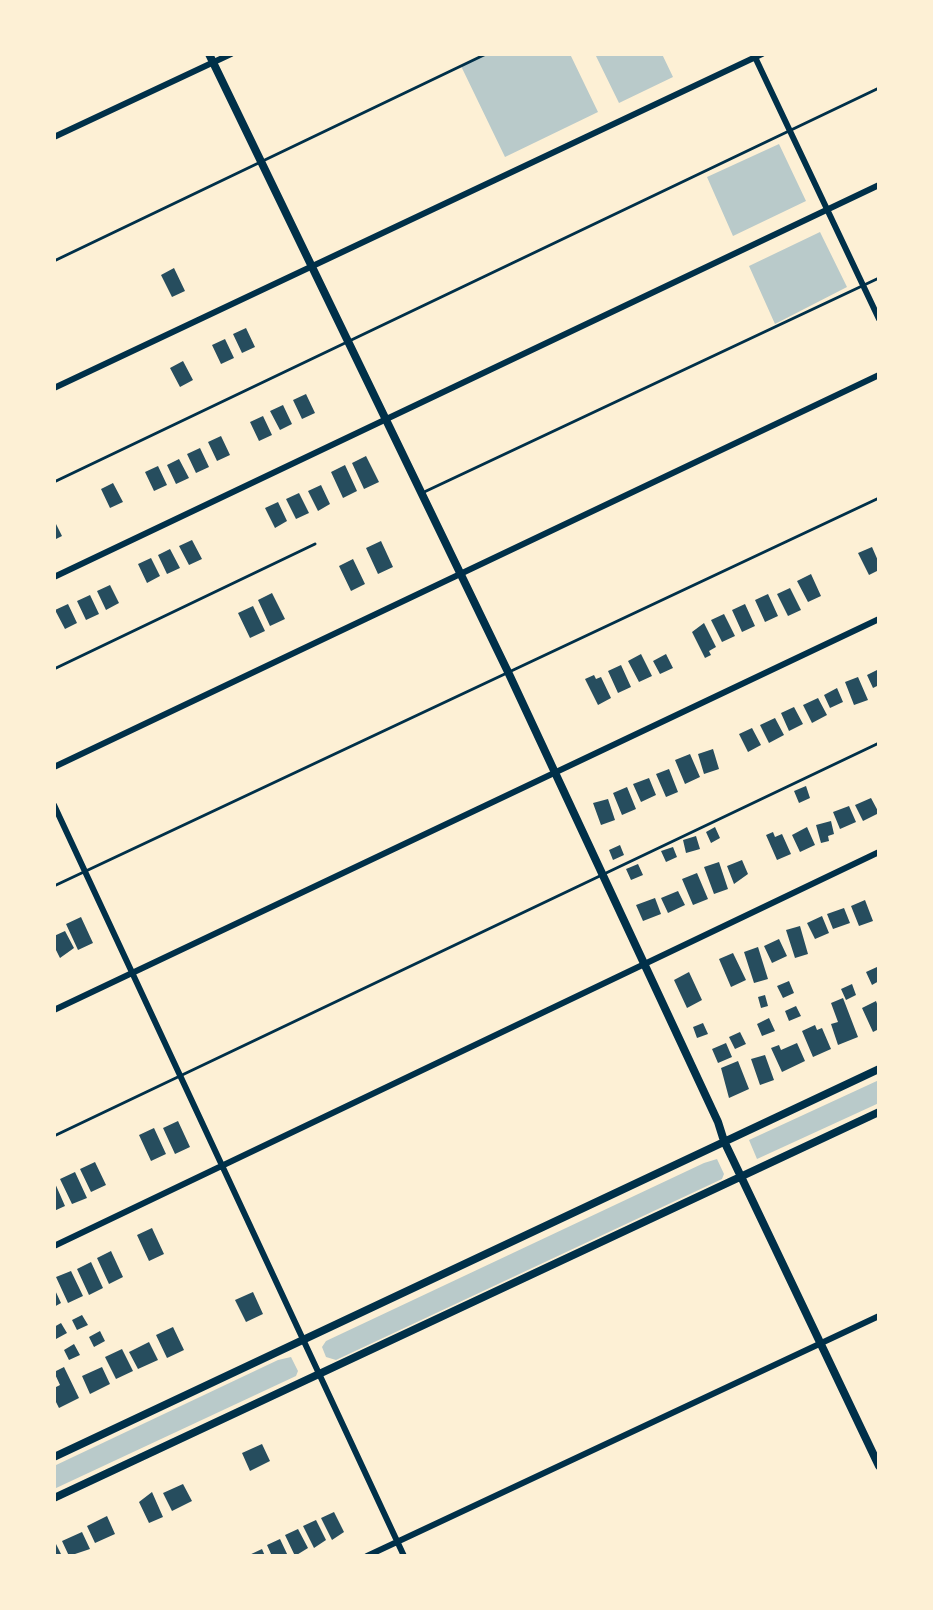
<!DOCTYPE html>
<style>
body{margin:0}
#map{position:relative;width:933px;height:1610px;overflow:hidden;background:#fdf0d5;font-family:Figtree,sans-serif}
canvas{display:block}
.frame{position:absolute;inset:0;border:56px solid #fdf0d5;pointer-events:none}
</style>
<div id="map">
<canvas width="933" height="1610"></canvas>
<div class="frame"></div>
</div>
<script>
const context = document.querySelector('canvas').getContext('2d');
context.lineJoin = 'round';
function paint(path, color) {
  context.fillStyle = color;
  context.fill(path, 'evenodd');
}
function trace(path, color, width, dash) {
  context.strokeStyle = color;
  context.lineWidth = width;
  context.lineCap = dash ? 'butt' : 'round';
  context.setLineDash(dash || []);
  context.stroke(path);
}
paint(new Path2D(`
 M485 54H570L598 112 505 157 461 66Z
 M595 54H662L673 77 619 103Z
 M779 144 806 201 733 236 707 177Z
 M820 232 847 287 775 324 749 266Z
 M879 1080V1103L757 1159 749 1140Z
 M717 1159 724 1174 722 1179 336 1360 326 1357 322 1347 326 1341 704 1163Z
 M291 1357 298 1371 296 1376 54 1489V1466L278 1360Z`), '#b9caca');
paint(new Path2D(`
 M174 268 185 291 172 297 161 275Z
 M246 328 255 347 242 353 233 334Z
 M225 339 234 358 221 364 212 345Z
 M183 361 193 380 180 387 170 368Z
 M306 394 315 413 302 419 293 400Z
 M283 405 292 424 280 430 270 411Z
 M263 416 272 435 259 441 250 422Z
 M221 436 230 455 217 461 208 442Z
 M200 448 209 467 196 473 187 454Z
 M366 456 379 482 364 489 352 463Z
 M179 459 189 478 176 484 167 465Z
 M345 465 357 491 343 498 331 472Z
 M158 466 167 485 154 491 145 472Z
 M113 483 123 502 110 508 101 489Z
 M321 485 330 504 318 511 308 491Z
 M299 493 309 513 296 519 286 499Z
 M278 502 287 521 275 528 265 508Z
 M54 520 62 536 54 540Z
 M192 540 202 559 189 565 179 546Z
 M381 541 393 567 378 574 366 548Z
 M872 547 879 563V570L869 575 858 553Z
 M170 549 180 568 167 574 158 555Z
 M151 558 160 576 147 583 138 564Z
 M353 559 365 584 351 591 339 566Z
 M811 574 821 596 808 602 797 581Z
 M110 585 119 603 106 610 97 591Z
 M790 588 801 610 788 616 777 594Z
 M272 593 285 619 270 626 258 600Z
 M768 594 778 616 765 622 755 600Z
 M90 595 99 614 86 620 77 601Z
 M68 604 77 623 65 629 55 610Z
 M745 604 755 626 742 632 732 610Z
 M253 606 265 631 250 638 238 613Z
 M724 614 735 636 722 642 711 620Z
 M704 623 716 647 709 651 711 655 705 658 692 632Z
 M641 654 652 676 639 682 628 661Z
 M666 654 673 668 660 674 653 661Z
 M621 665 631 687 618 693 608 671Z
 M879 669V685L873 688 867 675Z
 M594 675 596 679 601 677 611 698 598 705 585 679Z
 M858 677 868 700 854 705 845 682Z
 M837 688 843 702 830 708 824 695Z
 M818 698 827 715 812 723 803 705Z
 M794 707 803 724 789 731 781 713Z
 M775 718 784 735 769 743 760 725Z
 M752 728 761 745 748 752 739 734Z
 M713 749 719 769 704 774 698 754Z
 M690 754 700 777 685 784 675 760Z
 M669 769 678 792 666 797 656 774Z
 M649 778 656 795 641 802 633 784Z
 M806 786 810 798 799 803 794 791Z
 M627 787 636 809 622 815 613 793Z
 M871 798 879 813 863 821 855 805Z
 M608 799 615 820 601 825 593 803Z
 M849 806 856 822 840 829 833 812Z
 M831 821 834 834 828 836 829 841 821 843 816 825Z
 M715 827 720 838 711 843 706 832Z
 M807 827 815 845 800 852 792 835Z
 M773 832 775 837 782 834 791 854 777 860 766 835Z
 M696 836 700 849 686 853 683 840Z
 M620 845 624 855 613 860 609 850Z
 M673 847 677 857 666 862 661 851Z
 M742 860 748 874 734 884 727 866Z
 M719 862 728 889 714 894 704 867Z
 M638 864 643 875 631 880 626 869Z
 M697 873 708 899 693 905 682 879Z
 M678 891 685 905 668 913 661 898Z
 M655 898 661 914 643 921 636 905Z
 M865 900 873 921 859 926 851 906Z
 M844 908 850 923 833 929 827 914Z
 M822 916 829 933 815 939 807 923Z
 M81 917 93 943 78 950 66 924Z
 M800 926 808 954 795 958 786 930Z
 M65 931 74 948 60 958 54 946V936Z
 M779 939 787 956 772 963 764 946Z
 M758 947 768 979 754 983 744 952Z
 M733 953 746 980 731 987 719 959Z
 M877 967 879 981 872 985 866 972Z
 M689 972 702 1000 687 1008 674 980Z
 M789 981 794 993 783 998 777 986Z
 M852 984 856 995 846 1000 841 989Z
 M765 995 768 1006 761 1008 758 997Z
 M843 998 858 1037 838 1045 831 1024 838 1022 831 1003Z
 M876 1001 879 1009V1029L873 1032 862 1008Z
 M796 1006 801 1016 789 1021 785 1011Z
 M769 1018 775 1031 762 1036 757 1024Z
 M703 1023 708 1034 697 1038 693 1027Z
 M815 1025 817 1030 822 1028 831 1049 813 1057 802 1031Z
 M740 1032 746 1044 735 1049 729 1037Z
 M726 1043 732 1057 718 1063 712 1049Z
 M797 1043 805 1061 782 1072 771 1048 779 1045 781 1050Z
 M765 1055 774 1080 760 1085 751 1059Z
 M738 1061 749 1089 729 1098 721 1068Z
 M178 1121 190 1147 175 1154 163 1128Z
 M154 1128 166 1154 151 1161 139 1135Z
 M95 1162 106 1185 91 1192 80 1169Z
 M75 1172 87 1198 72 1204 60 1179Z
 M54 1181 65 1206 54 1211Z
 M152 1228 164 1254 149 1261 137 1235Z
 M111 1251 123 1277 109 1284 97 1258Z
 M91 1262 103 1288 89 1295 77 1269Z
 M71 1271 83 1296 68 1303 56 1277Z
 M54 1288 61 1303 54 1307Z
 M253 1292 263 1314 246 1322 235 1300Z
 M82 1315 88 1325 77 1330 72 1320Z
 M61 1323 67 1333 56 1339 54 1327Z
 M173 1327 184 1350 167 1358 156 1335Z
 M100 1331 105 1341 94 1347 89 1337Z
 M149 1342 158 1360 138 1369 129 1352Z
 M74 1344 80 1355 69 1360 64 1350Z
 M122 1349 133 1371 116 1379 105 1357Z
 M64 1367 79 1398 59 1408 54 1398V1388L60 1385 54 1372Z
 M102 1367 110 1384 90 1394 82 1376Z
 M262 1444 270 1461 250 1471 242 1453Z
 M183 1484 192 1501 172 1511 163 1493Z
 M152 1492 163 1517 149 1523 139 1502Z
 M334 1512 344 1532 332 1540 321 1518Z
 M107 1516 115 1534 95 1543 87 1526Z
 M316 1520 326 1540 314 1548 303 1526Z
 M298 1529 308 1548 295 1556 285 1535Z
 M82 1532 90 1549 69 1556 62 1541Z
 M280 1539 288 1556H272L267 1545Z
 M54 1540 62 1556H54Z
 M262 1549 265 1556H247Z`), '#264d5e');
trace(new Path2D(`
 M54 261 486 54
 M54 482 879 88
 M422 493 879 278
 M54 669 315 544
 M54 886 879 498
 M54 1136 879 743`), '#003049', 3);
trace(new Path2D(`
 M754 55 879 319
 M54 137 231 54
 M54 388 762 54
 M54 577 879 185
 M54 767 879 375
 M54 805 404 1556
 M54 1010 879 619
 M54 1246 879 852
 M367 1556 879 1316`), '#003049', 6);
trace(new Path2D(`
 M209 54 509 674 718 1122 724 1141 879 1466
 M54 1457 879 1069
 M54 1498 879 1112`), '#003049', 8);
</script>
